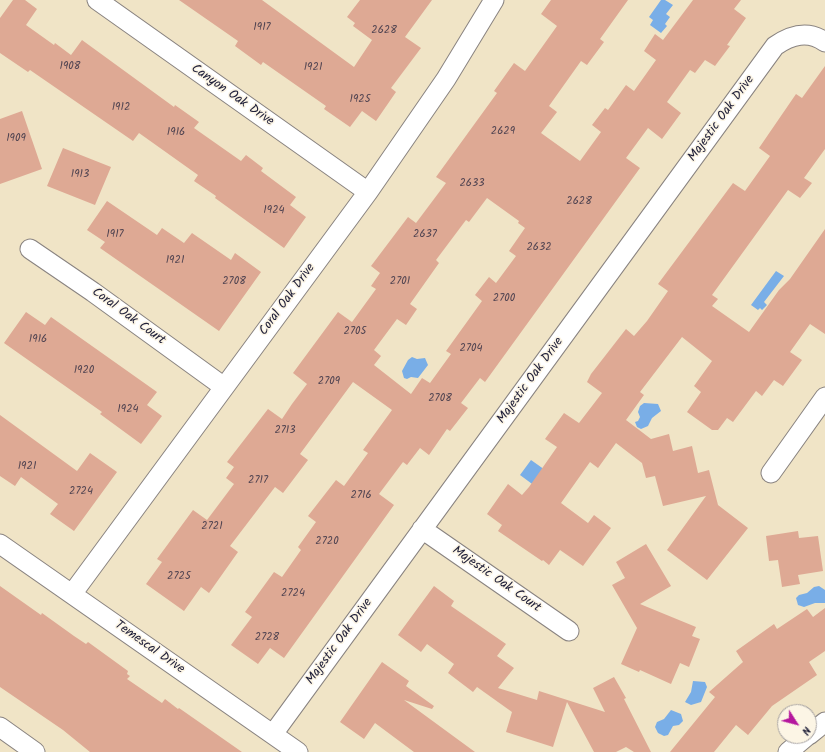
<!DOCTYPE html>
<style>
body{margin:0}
#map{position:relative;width:825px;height:752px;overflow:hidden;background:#f0e4c6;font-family:Kalam,sans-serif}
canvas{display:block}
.north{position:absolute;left:777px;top:704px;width:40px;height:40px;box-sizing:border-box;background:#fcf5e5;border:1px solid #a5a1a1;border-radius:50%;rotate:126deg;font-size:11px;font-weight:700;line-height:16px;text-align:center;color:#22223b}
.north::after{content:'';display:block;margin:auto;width:14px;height:18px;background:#b5179e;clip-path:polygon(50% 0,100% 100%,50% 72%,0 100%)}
</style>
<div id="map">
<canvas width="825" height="752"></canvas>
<div class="north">N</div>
</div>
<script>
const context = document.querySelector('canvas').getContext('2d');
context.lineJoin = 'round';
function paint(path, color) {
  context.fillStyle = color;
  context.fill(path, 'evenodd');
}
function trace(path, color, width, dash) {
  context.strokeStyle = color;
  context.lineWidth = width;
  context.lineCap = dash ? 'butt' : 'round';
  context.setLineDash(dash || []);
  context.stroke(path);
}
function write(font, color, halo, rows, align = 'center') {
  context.font = font + ' Kalam,sans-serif';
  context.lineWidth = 3;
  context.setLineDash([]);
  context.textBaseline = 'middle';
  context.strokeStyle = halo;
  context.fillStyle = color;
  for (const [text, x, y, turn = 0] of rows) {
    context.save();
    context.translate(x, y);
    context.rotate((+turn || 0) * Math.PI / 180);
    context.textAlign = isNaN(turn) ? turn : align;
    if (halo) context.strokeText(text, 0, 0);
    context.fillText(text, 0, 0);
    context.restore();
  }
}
paint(new Path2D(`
 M661 0H665L673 5 666 14 670 17 665 24 667 26 661 33 650 25 653 20 649 17Z
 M776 271 784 276 764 302 767 305 762 310 760 308 758 310 751 305Z
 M412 357 417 359 425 358 428 365 418 378 411 377 407 379 404 378 402 371 408 360Z
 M644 403 658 404 661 411 652 418 648 426 641 429 637 427 635 422 638 421 640 417 638 412 640 406Z
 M531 460 562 482 551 498 520 475Z
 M819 586 825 590V603H815L804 607 798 605 796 598 799 595 807 593 814 587Z
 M693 681 705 682 707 687 701 702 691 705 685 702 691 692Z
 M671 710 681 714 683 721 679 725 673 726 668 735 664 736 658 733 655 727 657 722 664 719Z`), '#79aee7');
paint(new Path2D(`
 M13 0H25L37 9 26 25 54 45 55 43 71 55 82 40 174 107 175 105 199 122 194 128 241 161 246 155 263 168 261 171 296 197 290 205 306 217 284 248 215 198 216 196 194 181 198 175 139 133 133 141 30 70 28 72 0 53V18Z
 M179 0H262L354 67 372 40 353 26 355 23 347 17 360 0H432L405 37 421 48 391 88 396 92 376 121 362 111 350 127 324 109 326 106 263 62 261 65 235 46 238 41Z
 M551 0H628L600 39 604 42 587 65 581 61 549 106 557 112 541 133 580 161 601 132 592 125 605 108 608 110 626 85 634 91 656 60 644 51 655 34 663 40 693 0H741L734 9 746 18 727 45 730 46 715 66 705 60 695 73 690 70 667 102 681 113 662 139 648 128 626 158 640 168 485 382 480 378 461 403 468 408 450 431 447 429 429 455 420 448 407 465 403 462 379 494 394 505 284 658 270 648 258 664 231 645 252 617 245 612 274 572 282 577 301 550 298 547 316 522 308 516 336 480 344 486 368 453 363 450 392 410 353 382 300 454 308 460 283 493 275 487 230 546 238 552 209 593 201 587 184 611 146 584 162 562 157 559 193 510 207 520 234 484 226 478 234 467 227 462 268 409 282 419 292 404 307 384 293 373 338 312 352 322 376 289 371 286 380 273 371 266 408 217 416 223 446 183 436 177 497 93 494 91 514 63 525 71 557 26 541 14ZM487 198 519 221 518 223 525 228 509 251 516 256 496 283 489 277 475 295 482 301 446 351 451 354 430 383 422 378 411 394 374 365 381 356 374 350 397 319 406 325 417 309 410 304 439 263 436 260 466 220 469 222Z
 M825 66V149L804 178 812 183 800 198 788 190 712 295 718 299 712 306 749 332 779 290 790 279 825 229V334L810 324 790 352 802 360 783 386 774 380 762 396 756 391 733 422 727 418 718 430H712L687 412 701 392 694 386 712 361 682 337 640 392 644 395 626 420 651 439 669 434 673 451 692 446 698 473 709 470 718 505 748 528 707 580 667 550 706 496 663 506 655 476 646 478 642 463 616 443 598 468 590 462 561 503 588 523 594 515 611 528 583 566 560 550 549 565 543 560 542 561 498 531 502 525 487 514 508 484 522 495 529 487 557 447 545 439 564 413 579 423 602 393 587 382 591 374 626 329 634 336 647 321 668 291 658 284 733 183 745 191 770 156 759 148 796 94 802 98Z
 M22 111 42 169 0 184V119Z
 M63 148 111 167 95 205 47 186Z
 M107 201 157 235 162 228 184 243 192 233 231 260 235 253 261 272 219 331 100 248 105 242 87 230Z
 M26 312 45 325 51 317 157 392 147 405 162 416 141 444 100 414 102 412 4 343Z
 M0 415 77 471 90 453 117 472 74 531 50 514 58 504 21 477 15 486 0 476Z
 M798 531 799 538 818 536 823 571 798 575 800 584 782 587 778 560 769 561 766 536Z
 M646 544 671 586 640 604 696 627 692 636 700 639 689 667 680 663 671 684 640 670 639 672 621 664 637 628 612 585 625 578 616 562Z
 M0 586 41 615 42 613 74 636 86 644 88 642 128 671 127 674 130 676 127 679 162 703 165 699 178 709 179 708 242 752H90L63 730 0 687Z
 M434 586 454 601 451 606 506 644 497 656 514 668 498 688 537 700 539 691 605 712 593 688 614 677 626 698 624 699 651 752H634L626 747 616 752H594L567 702 553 747 506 732 512 712 477 687 473 692 448 673 454 664 427 644 421 652 398 635Z
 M825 608V651L809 662 817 675 772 706 748 735 736 725 714 752H670L715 697 709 692 743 662 736 651 774 624 777 629 807 609 813 617Z
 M382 662 409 681 406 686 434 706 432 709 404 700 475 752H414L375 723 364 739 340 722Z`), '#dea994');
const minor = new Path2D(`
 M97 0 368 192
 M30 249 93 292 224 387
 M771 473 825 397
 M422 529 569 631
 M0 544 298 752
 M72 594 368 192 446 79 494 0
 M0 727 35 752
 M273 734 775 46C791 35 808 30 825 42
 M809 735 825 722
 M788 752 807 736`);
trace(minor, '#898380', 21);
trace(minor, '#fff', 19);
write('11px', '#514451', null, [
 ["1917",262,28],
 ["2628",384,31],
 ["1908",70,67],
 ["1921",313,68],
 ["1925",360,100],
 ["1912",121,108],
 ["2629",503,132],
 ["1916",176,133],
 ["1909",16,139],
 ["1913",80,175],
 ["2633",472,184],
 ["2628",579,202],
 ["1924",274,211],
 ["1917",115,235],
 ["2637",425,235],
 ["2632",539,248],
 ["1921",175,261],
 ["2708",234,282],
 ["2701",400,282],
 ["2700",504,299],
 ["2705",355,332],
 ["1916",38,340],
 ["2704",471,349],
 ["1920",84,371],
 ["2709",329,382],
 ["2708",440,399],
 ["1924",128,410],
 ["2713",285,431],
 ["1921",27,467],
 ["2717",258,481],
 ["2724",81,492],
 ["2716",361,496],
 ["2721",212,527],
 ["2720",327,542],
 ["2725",179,577],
 ["2724",293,594],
 ["2728",267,638]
]);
write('13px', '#22223b', '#fcf5e5', [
 ["Canyon Oak Drive",232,96,35],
 ["Majestic Oak Drive",722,119,-54],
 ["Coral Oak Drive",288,300,-54],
 ["Coral Oak Court",128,317,36],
 ["Majestic Oak Drive",531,381,-54],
 ["Majestic Oak Court",496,580,35],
 ["Majestic Oak Drive",340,642,-54],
 ["Temescal Drive",149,648,35]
]);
</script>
